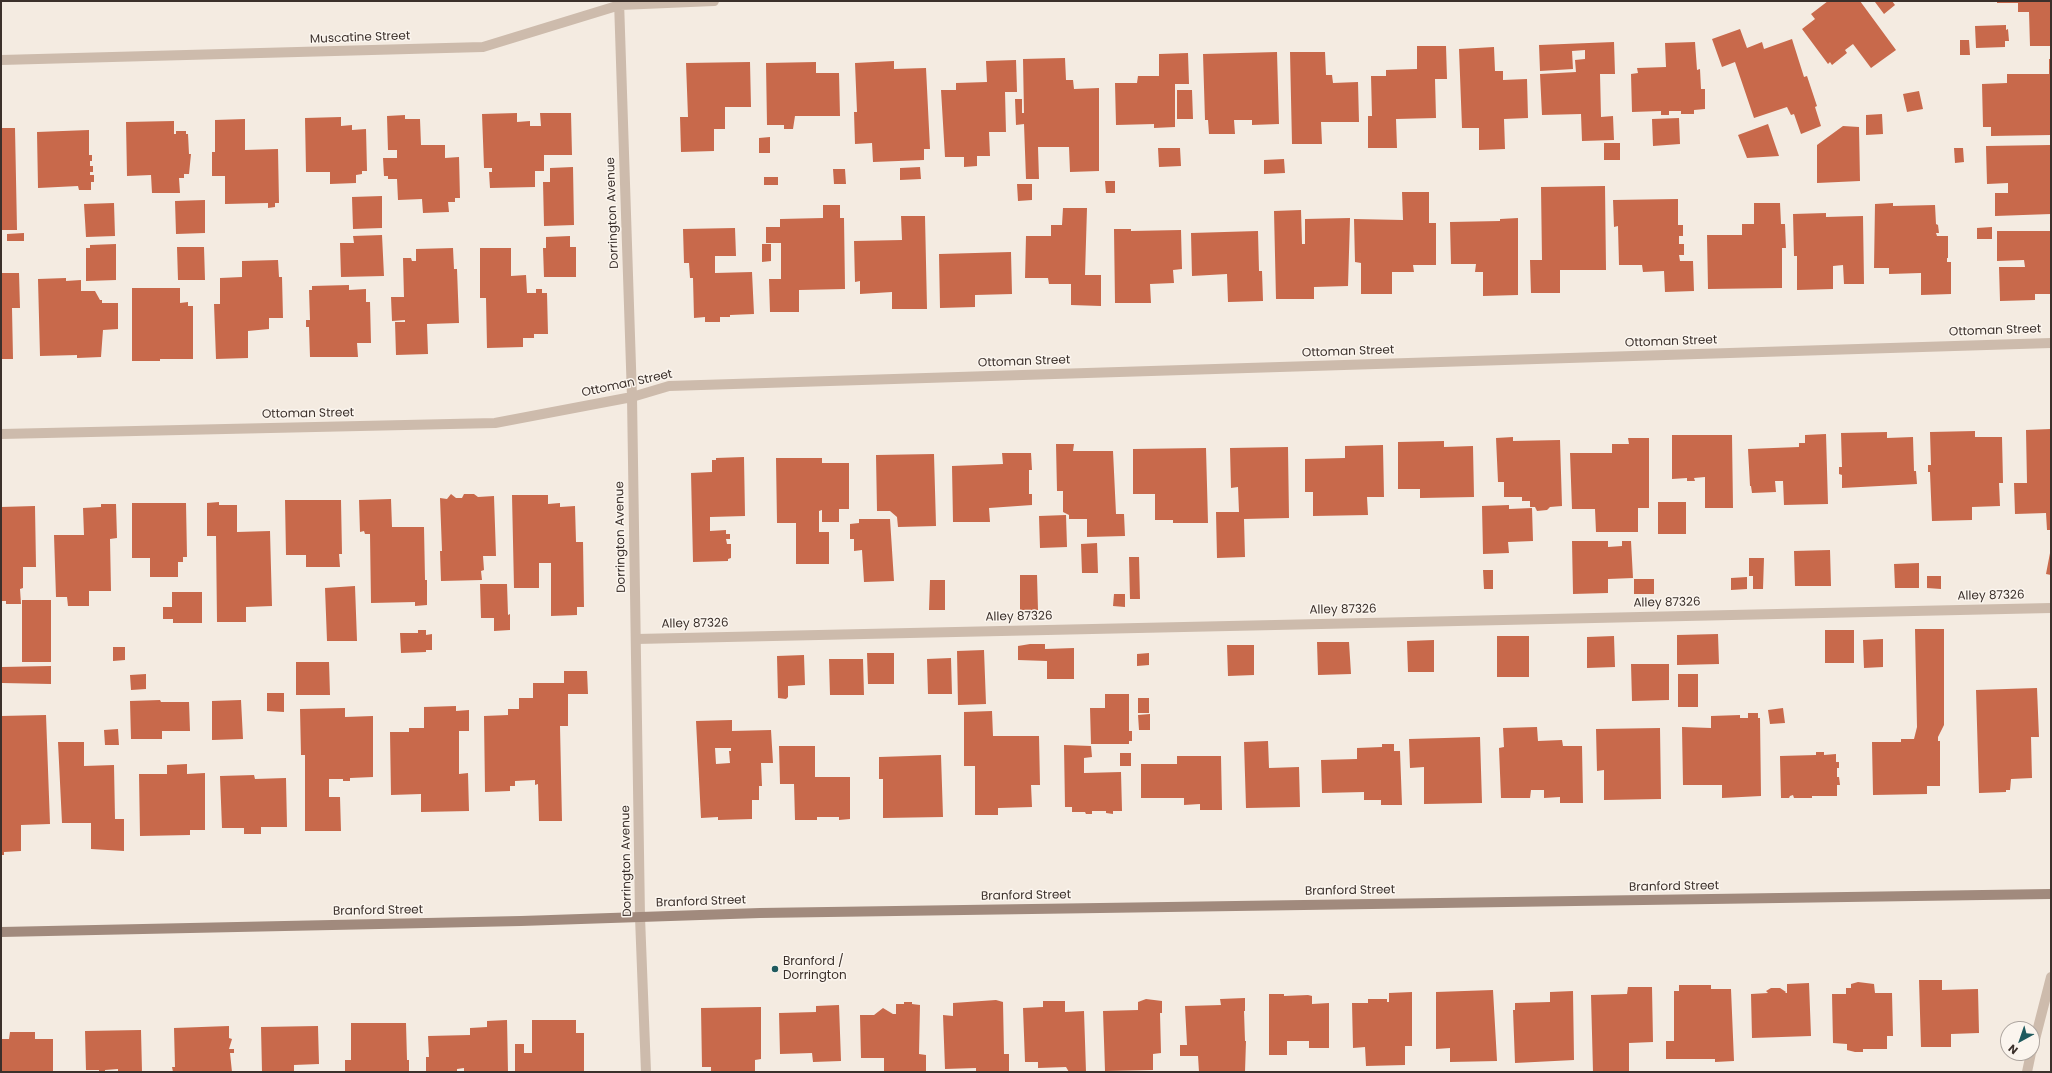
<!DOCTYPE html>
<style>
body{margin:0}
#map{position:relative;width:2052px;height:1073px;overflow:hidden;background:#f4ebe1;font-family:Poppins,sans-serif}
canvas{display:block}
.frame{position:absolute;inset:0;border:2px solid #3b302b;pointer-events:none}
.north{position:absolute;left:2000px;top:1021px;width:40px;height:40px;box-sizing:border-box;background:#fbf5ee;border:1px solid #aea6a0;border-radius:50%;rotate:220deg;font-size:11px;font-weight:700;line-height:16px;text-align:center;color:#3b302b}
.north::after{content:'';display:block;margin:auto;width:14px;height:18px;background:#1f5a5e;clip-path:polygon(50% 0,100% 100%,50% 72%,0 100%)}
</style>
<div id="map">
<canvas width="2052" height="1073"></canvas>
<div class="frame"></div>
<div class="north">N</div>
</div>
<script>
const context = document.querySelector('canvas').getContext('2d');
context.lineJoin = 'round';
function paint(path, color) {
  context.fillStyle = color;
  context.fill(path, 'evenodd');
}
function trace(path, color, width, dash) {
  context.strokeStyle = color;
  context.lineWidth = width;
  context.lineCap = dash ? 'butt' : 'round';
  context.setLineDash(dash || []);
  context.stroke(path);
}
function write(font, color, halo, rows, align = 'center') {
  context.font = font + ' Poppins,sans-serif';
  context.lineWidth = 3;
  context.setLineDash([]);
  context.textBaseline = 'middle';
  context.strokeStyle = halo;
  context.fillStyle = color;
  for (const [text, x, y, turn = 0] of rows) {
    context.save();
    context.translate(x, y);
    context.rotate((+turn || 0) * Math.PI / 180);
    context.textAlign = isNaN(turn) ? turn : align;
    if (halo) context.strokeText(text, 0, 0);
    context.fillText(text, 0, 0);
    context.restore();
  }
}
paint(new Path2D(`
 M1828 1H1860L1896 50 1871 68 1853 44 1845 50 1847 53 1832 65 1830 62 1828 64 1802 29 1815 19 1811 14Z
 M1892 1 1895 5 1884 14 1875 2Z
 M1997 1H2051V46H2030L2029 12H2018V3H1997Z
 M2006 25V30L2008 29 2009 41H2005V47L1976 48 1975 26Z
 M1740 29 1747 48 1762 42 1764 49 1792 39 1804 77 1807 76 1817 106 1815 107 1821 126 1801 134 1794 114 1791 115 1787 107 1754 118 1735 62 1722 67 1712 39Z
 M1960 40H1969L1970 55H1960Z
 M1614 42 1615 74H1600L1601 117 1613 116 1614 140 1582 141 1581 114 1542 115 1540 74 1576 72 1575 60 1585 59V50L1572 51 1573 69 1540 71 1539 45Z
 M1695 42 1697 70 1700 69 1701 89H1705V109L1694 110V114H1681V111H1669V115H1661V111L1632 112 1631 74 1638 73 1637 68 1666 67 1665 43Z
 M1417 46H1446L1447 79H1435L1436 118 1396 119 1397 148H1368V116H1372L1371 76H1386V70L1417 69Z
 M1494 47 1495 71H1503V80L1527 79 1528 118 1504 119 1505 149 1479 150V128H1462L1459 49Z
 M1277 52 1279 124 1252 125V120H1234L1235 134H1209L1208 120H1205L1203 54Z
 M1290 52H1325L1326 75H1332L1333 83 1358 82 1359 122H1321L1322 144H1292Z
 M1188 53 1189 84H1175V127L1154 128V124L1116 125 1115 83H1137L1138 76H1159V54Z
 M1065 58 1066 80H1073L1074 89 1099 88V171L1070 172 1069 147H1038L1039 179H1026L1024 124 1016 125 1015 99H1022V113H1024L1023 59Z
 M2049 59H2051V135L1991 136V127H1983L1982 84 2007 83V74H2049Z
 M1016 60 1017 92H1005L1006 132H989L990 156H977V166L964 167V157H945L941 90H956V83L987 82 986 61Z
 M894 61V69L926 68 930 149H924V160L873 162 872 143 855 144 854 112H857L855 63Z
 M750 62 751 107H725V129H714V151L681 152 680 117H688L686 63Z
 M816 62V73H839L840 116H795L793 129H784V125H767L766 63Z
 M1177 90H1192L1193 119H1177Z
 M1919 91 1923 109 1907 112 1903 94Z
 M517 113V122L530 121V126H541L540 113H571L572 155H544V171H535V187L490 188 489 172H492V168H484L482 114Z
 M1882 114 1883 134 1866 135V115Z
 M405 115V119H420L421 145H445V158L459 157 460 198H455V202H448L449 212 423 213 422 199 398 200 397 179H388V176H384L383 158H397V150H388L387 116Z
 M341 117V126L352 125V130L366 129 367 171H362V174L356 175V183L330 184V172H306L305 118Z
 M1679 118 1680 144 1653 146 1652 119Z
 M245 119V150L278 149 279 203H275V207L268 208V203L225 204V176H212V152H215V120Z
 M174 121V134H176V131H186V134H188L189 154H191L189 174H184V178H179L180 193H152L151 175 127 176 126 122Z
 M1768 124 1779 156 1747 158 1738 135Z
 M1843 126 1859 127 1860 181 1817 183V145Z
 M1 128H15L17 230H1Z
 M89 130V155H92V161H90V166H93V172H90V175H94V182H91V190H79L78 186 38 188 37 132Z
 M770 137V153H759V138Z
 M1604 143H1620V160H1604Z
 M2051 145V214L1995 216V193H2008V183L1987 184 1986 146Z
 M1158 148H1180L1181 166 1159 167Z
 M1954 148H1963L1964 162 1955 163Z
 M1284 159 1285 173 1264 174V160Z
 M573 167 574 225 544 226 543 182H550V168Z
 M920 167 921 179 900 180V168Z
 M833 169H845L846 184H834Z
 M764 177H778V185H764Z
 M1105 181H1115V193H1106Z
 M1017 184H1032V200L1018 201Z
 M1605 186 1606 270H1560V293H1531L1530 260H1542L1541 187Z
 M1402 192H1429V223H1436V265H1413L1414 272H1392V294H1361V263L1355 262 1354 219 1403 220Z
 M382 196V228L353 229 352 197Z
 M1678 199V225H1683V236H1679V244H1684V255H1679L1680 261H1693L1694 291 1665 292 1664 271 1643 272 1642 265H1619L1618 226 1614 227 1613 200Z
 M205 200V233L176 234 175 201Z
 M114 203 115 236 86 237 84 204Z
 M1754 203H1780L1781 224H1785L1786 248H1782V288L1708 289 1707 235H1742V224H1754Z
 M1893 203V206L1935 205 1936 224 1938 225 1939 233H1936L1937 236H1948V258H1947V262H1951V294L1921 295V273L1889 274V268H1874L1875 204Z
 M823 205H840V218H844L845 289 799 290V312H770L769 279H781V243H766V227H780V219L823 218Z
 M1063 208H1087L1085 275H1101V306L1071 305V284H1049L1048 278H1025L1026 236H1051V225H1062Z
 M1301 210 1302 244H1305V219L1350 218 1348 286 1314 287V299H1276L1274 211Z
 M1826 213V217L1863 216 1864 284H1844L1843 265 1833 266V289L1797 290V256H1794L1793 214Z
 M901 216H925L927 309H892V292L860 294V281L855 282 854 241 902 240Z
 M1518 218V295L1483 296V272H1475L1476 264H1451L1450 222 1500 221V219Z
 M1992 227V239H1977V228Z
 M735 228 736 256H715V273L752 272 754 314 730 315V317H720V322H705V317L694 318 693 278H690L689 263H684L683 229Z
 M1114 229H1131V231L1181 230 1182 269 1173 270 1174 283 1150 284 1151 303H1115Z
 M1258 231 1259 271H1262L1263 301 1228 302 1227 274 1192 276 1191 233Z
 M1997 231H2051L2050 294H2035V300L2000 301 1999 267H2025L2024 260 1997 261Z
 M24 233V241H7V234Z
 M382 235 384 276 341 277 340 243H354L353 236Z
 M570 236V247H576V277H544L543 248H546V237Z
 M116 244V280L86 281V248H90V245Z
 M762 244H771V261L762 262Z
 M177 247H204L205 280H178Z
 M453 248 454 269H457L459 323 427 324 428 354 396 355 395 322H405V320L392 321 391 297H404L403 258H411L412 261H416V249Z
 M480 248H511V276L526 275 527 293H536V289H542V293H547L548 334H534V338H523V347L487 348 486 298H480Z
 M1011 252 1012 294 975 295V307L940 308 939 254Z
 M278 260 279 277H282L283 318H269V329L248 331V358L216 359 214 304H220V278L242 277V261Z
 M1 273H19L20 308H12L13 359H1Z
 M66 278V281L81 280V291H95L100 300H102V303H118V329L103 330 101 357 77 358V355L40 356 38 279Z
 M349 285V290L366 289V302H370L371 343H357L358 357H310L309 327H306V320H310L309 290H312V286Z
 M132 288H180V303L188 302V306H193V359H160V361H132Z
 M2051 429V530H2047L2046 513 2015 514 2014 483H2027L2026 430Z
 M1975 431V437H2002L2003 483H1999L2000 506 1972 507V520L1932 521 1930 472H1928V465H1931L1930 432Z
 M1887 432V438L1913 437 1914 471H1916L1917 484 1842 488V475L1839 474V467H1842L1841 433Z
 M1826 434 1828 504 1784 505 1783 481H1775L1776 492 1752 493 1751 486H1750L1748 449 1799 447V443H1805V435Z
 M1672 435H1732L1733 508H1705V477L1694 478 1695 481H1687V478L1672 479Z
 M1513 437V441L1560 440 1562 506 1550 507 1547 510 1537 511 1535 507H1530V501H1522V497H1504V482H1498L1496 438Z
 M1628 438H1649V508H1638V532H1596L1595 509H1572L1570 453H1612V444H1629Z
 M1444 441V447L1473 446 1474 497 1420 498V489H1398V442Z
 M1056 444H1074L1073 451H1113L1116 514H1124L1125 536 1087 537V519H1069V515L1063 512V491H1057Z
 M1383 445 1384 497H1367L1368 515 1313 516V492H1305V459L1345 458V446Z
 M1288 447 1289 518 1244 519 1245 557 1217 558 1216 512H1239L1238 487 1231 488 1230 448Z
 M1206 448 1208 523H1173V520H1155V494H1133V449Z
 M1002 453H1031L1032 470H1029V494H1032V505L989 508 990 522H953L952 466 1003 464Z
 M934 454 936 526 898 527 897 517 890 511H877L876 455Z
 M744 457 745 516 710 517V531L726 530V534H730V539H726L727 544H731V558L728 559V561L693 562 691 473 712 472V460H716V458Z
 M776 458H822V463H849V509H839V522H822V510L819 511V532H829V564H796V523H777Z
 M451 494 456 498H462L464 494H474L478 497 494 496 496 556H483L484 570 481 571 482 580 441 581 440 551H442L440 498 447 499Z
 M512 495H548V504L560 503V507L575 506 576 542H583L584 607H577V615L551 616V563H539V588H514Z
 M391 499 392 527H424L425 580H427V605L415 606V602L371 603 370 534H365L364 531 360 532 359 500Z
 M285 500H341L342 554H339L340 567H306V555H286Z
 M219 502V505H237V532L270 531 272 606 246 607V622H217L216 536H207V503Z
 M1658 502H1686V534H1658Z
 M132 503H186L187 557H183V562H178V577H150V558H132Z
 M101 504H116L117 538 110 539 111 591H89V606H68L67 597H56L54 535H84L83 508 101 507Z
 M1509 505V509L1532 508 1533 541 1508 542 1509 553 1483 554 1482 506Z
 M35 506 36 567H23V588L20 589 21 604H6V601H1V507Z
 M1066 515 1067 547 1040 548 1039 516Z
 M859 519H890L894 581 864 582 862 550 854 551V539H850V524L859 523Z
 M1572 541H1608V547L1622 546V541H1631L1633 578 1608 579V593L1573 594Z
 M1097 543 1098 573H1082L1081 544Z
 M1830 550 1831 586H1795L1794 551Z
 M2050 553H2051V575L2046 574Z
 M1129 557H1139L1140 599H1130Z
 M1749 558H1764L1763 589H1753V576H1749Z
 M1919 563V588H1895L1894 564Z
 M1483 570H1493V589H1484Z
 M1020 575H1037L1038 610H1020Z
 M1927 576H1941V589L1927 588Z
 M1747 577V589L1731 590V578Z
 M1634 579H1654V594H1634Z
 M930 580H945V610H929Z
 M480 584H507L508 615 510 614V630L494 631V618H481Z
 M355 586 357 641H327L325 588Z
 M172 592H202V623H173V619H163V607H172Z
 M1114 594H1125V607L1113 606Z
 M22 600H51V662H22Z
 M1915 629H1944V725L1938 737V741H1940V786H1927V794L1873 795 1872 742H1901V739H1914L1917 727Z
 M418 630H426V635L432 634V650H426V652L401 653 400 633H418Z
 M1825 630H1854V663H1825Z
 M1718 634 1719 664 1677 665V635Z
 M1497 636H1529V677H1497Z
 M1614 636 1615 667 1587 668V637Z
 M1883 639V667L1864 668 1863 640Z
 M1434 640V672H1408L1407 641Z
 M1317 642H1349L1351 674 1318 675Z
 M1030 644H1045V649L1074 648V679H1047V661L1018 660V646Z
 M1227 645H1254V675L1228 676Z
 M113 647H125V660L113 661Z
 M984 650 986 704 958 705 957 651Z
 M867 653H894V684H868Z
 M1149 653V665L1137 666V654Z
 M804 655 805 685 788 686V697L786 699 778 698 777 656Z
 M951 658 952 694H928L927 659Z
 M829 659H863L864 695H830Z
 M296 662H329L330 695H296Z
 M1631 664H1669V700L1632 701Z
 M51 666V684L2 683V667Z
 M564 671H587L588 694H568V726H560L562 821H539L538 784 535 785V780L515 781V786H510V791L485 792 484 716 508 715V709H519V698H533V683H564Z
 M146 674V689L131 690 130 675Z
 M1678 674H1698V707H1678Z
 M2037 688 2039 737H2031L2032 778 2011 779 2010 790H2006V792L1979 793 1976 690Z
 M267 693H284V712L267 711Z
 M1105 694H1129V731H1132V741H1129V744H1091L1090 708H1105Z
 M1138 698H1149V713H1138Z
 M160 700 161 702H189L190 731H162V739H131L130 701Z
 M241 700 243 739 212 740V701Z
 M456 706V711L469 710V731H459V774L468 773 469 811 421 812V794L391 795 390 732H409V728H424V707Z
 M345 708V717L373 716V777L350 778V781H343V779H329V797H340L341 831H305V755H301L300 709Z
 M1783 708 1785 723 1770 724 1768 710Z
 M992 711 993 736H1039L1040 785H1031L1032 807 998 808V815H975V766H964V712Z
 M1748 713H1758V718H1760L1761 796 1722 798V785H1683L1682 727 1711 728V716L1740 715V718H1748Z
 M1150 714V730H1139L1138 715Z
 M46 715 50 824 21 825V851L4 852V855H1V716Z
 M732 720V731L771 730 773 763H761L762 786H759V800H752V819L718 820V817L701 818 696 721ZM715 748H731V751H729L730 763 716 764Z
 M1537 727 1538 741 1562 740 1563 746H1582L1583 803H1560V797L1544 798V790H1531L1530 798H1501L1499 748 1504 747 1503 728Z
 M1660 728 1661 799 1604 800V770L1597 771 1596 729Z
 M118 729 119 745H105L104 730Z
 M1480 737 1482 803 1424 804V767L1410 768 1409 739Z
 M1268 741 1269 768 1299 767 1300 807 1246 808 1244 742Z
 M58 742H84V766L114 765 115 819H124V851L91 849V823H62Z
 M1382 744H1394V751H1400L1402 805H1381V800H1364V792L1322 793 1321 760 1357 759V748L1382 747Z
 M1064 745 1091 746 1092 757 1084 758V773L1121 772 1122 811H1113V814L1106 813V811H1092V814H1086L1085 812H1072V807H1065Z
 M779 746H815V777H850V819L839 820V817H817V820H795L794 784H780Z
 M1816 752H1824V755L1836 754V762H1839V768H1837V777H1839L1840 785H1837V796H1812V798H1794L1793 795 1790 796 1789 798H1781L1780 756 1816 755Z
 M1120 753H1131V766H1120Z
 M941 755 943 817 883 818V779H879V757Z
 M1177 756H1221L1222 810H1200V804L1184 805V798H1141V764H1177Z
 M187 764V774L205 773V830H190V835L140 836 139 774H167V765Z
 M254 775 255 779 286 778 287 827H261V834H244V828H222L220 776Z
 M1919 980H1942V990L1978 989 1979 1033 1951 1034V1047H1921Z
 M1858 982 1874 984 1875 993H1892L1893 1036H1887V1049H1863V1052H1855L1847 1050V1044L1833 1043 1832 994H1846V988H1851V984Z
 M1809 983 1811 1036 1752 1038 1751 994 1768 993 1766 991 1771 988H1780L1786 992 1785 993H1787V984Z
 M1679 985H1711V989H1731L1734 1061 1715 1062V1059H1666V1041H1674V991H1679Z
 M1628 987H1652L1653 1042 1629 1043V1072H1593L1591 995 1627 994Z
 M1493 990 1497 1061 1450 1062V1048L1436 1049V992Z
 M1573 991 1574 1060 1515 1063 1513 1010H1515V1003L1550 1002V992Z
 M1412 992V1046H1405V1065L1366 1066 1365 1047 1353 1048 1352 1003H1368V999H1387V1002H1389V993Z
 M1269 994H1284V996L1308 995 1312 996V1004L1329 1003V1048H1309V1041H1287V1055H1269Z
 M1245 998V1011H1244L1245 1041H1246L1245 1072H1199L1198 1056H1180V1045H1187L1185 1006 1221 1005 1220 999Z
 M1146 999 1162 1001V1013H1160L1161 1053 1153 1054V1070L1105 1071 1103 1011 1138 1010V1002Z
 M996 1000 1003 1002 1004 1054H1009V1072H976V1068L945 1069 943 1015 953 1016V1003Z
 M1043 1001H1065V1012L1084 1011 1086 1072H1069L1066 1067 1038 1068V1062H1025L1023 1008 1043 1007Z
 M904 1002H912V1004L920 1005 919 1054 926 1055V1072H884V1058H861L860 1015H874L883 1008 893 1014H896V1004H904Z
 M839 1005 841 1061 813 1062 812 1053 780 1054 779 1013 816 1012V1006Z
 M761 1007V1059L755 1060V1072H711V1067H702L701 1008Z
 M507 1020 508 1072H464V1068L457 1069V1072H426V1057H429L428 1036 470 1035V1028L487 1027V1021Z
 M532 1020H576V1033H584V1072H515V1044H524V1053H532Z
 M351 1023H406L407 1060H409V1072H345V1060H351Z
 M229 1026V1038L232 1039 229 1049H234V1053H230L232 1072H173L172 1067H175L174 1028Z
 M318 1026 319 1064 294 1065V1072H262L261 1027Z
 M141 1030 142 1072H118V1069L105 1070V1072H99V1070H86L85 1031Z
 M10 1032H35V1039H53V1072H1V1039H9Z`), '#c8694b');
trace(new Path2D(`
 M636 639 2051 608`), '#cdbbac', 10);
trace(new Path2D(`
 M619 1 632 397 640 917 646 1072
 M1 60 483 47 620 5 714 1
 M1 434 495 423 632 397 669 386 2051 343
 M2032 1051 2051 977
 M2027 1072 2031 1053`), '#cdbbac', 10);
trace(new Path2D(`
 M1 932 521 921 760 913 2051 894`), '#a18a7d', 10);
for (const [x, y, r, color] of [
 [775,969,4,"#1f5a5e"]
]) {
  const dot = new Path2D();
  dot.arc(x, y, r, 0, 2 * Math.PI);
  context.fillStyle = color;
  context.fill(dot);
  trace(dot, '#fbf5ee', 1.5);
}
write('12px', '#3b302b', '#fbf5ee', [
 ["Muscatine Street",360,38,-2],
 ["Dorrington Avenue",613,213,-92],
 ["Ottoman Street",1995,331,-2],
 ["Ottoman Street",1671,342,-2],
 ["Ottoman Street",1348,352,-2],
 ["Ottoman Street",1024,362,-2],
 ["Ottoman Street",627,384,-12],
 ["Ottoman Street",308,414,-1],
 ["Dorrington Avenue",621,537,-91],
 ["Alley 87326",1991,596,-1],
 ["Alley 87326",1667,603,-1],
 ["Alley 87326",1343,610,-1],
 ["Alley 87326",1019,617,-1],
 ["Alley 87326",695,624,-1],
 ["Dorrington Avenue",627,861,-91],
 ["Branford Street",1674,887,-1],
 ["Branford Street",1350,891,-1],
 ["Branford Street",1026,896,-1],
 ["Branford Street",701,902,-2],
 ["Branford Street",378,911,-1]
]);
write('12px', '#3b302b', '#fbf5ee', [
 ["Branford /",783,962],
 ["Dorrington",783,976]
], 'left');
</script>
